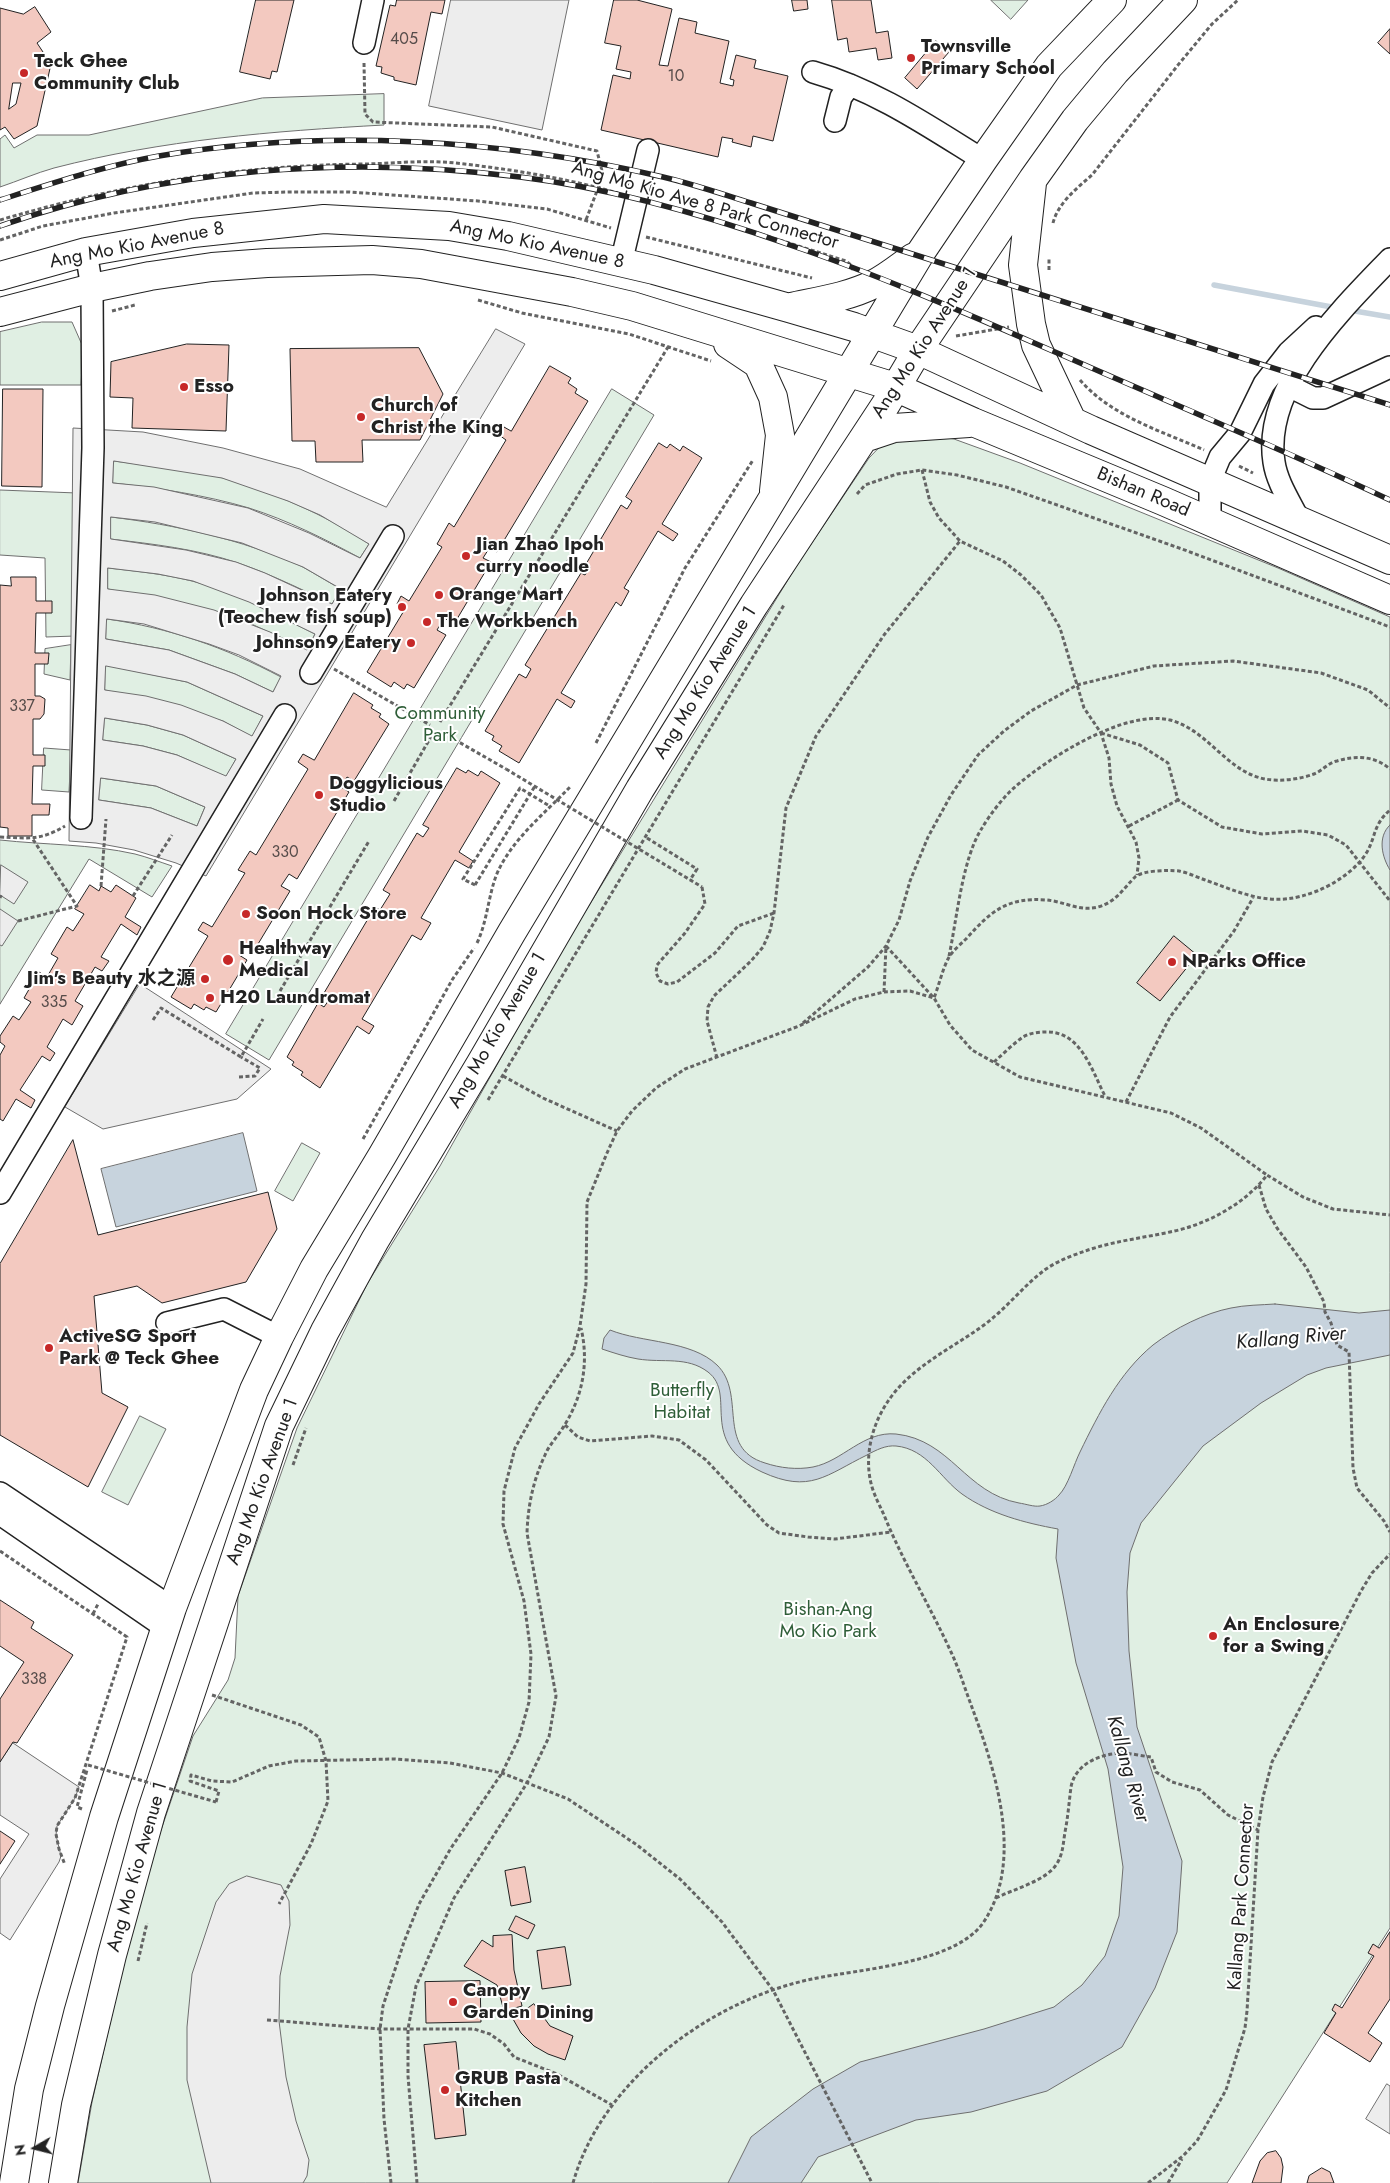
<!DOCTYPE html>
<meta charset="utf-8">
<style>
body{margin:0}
#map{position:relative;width:1390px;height:2183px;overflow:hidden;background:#fff;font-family:Jost,sans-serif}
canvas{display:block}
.north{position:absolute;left:10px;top:2123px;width:50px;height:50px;-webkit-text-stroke:4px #fff;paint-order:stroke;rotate:262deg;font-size:14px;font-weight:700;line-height:20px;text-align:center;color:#222}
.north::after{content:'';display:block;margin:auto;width:18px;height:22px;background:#222;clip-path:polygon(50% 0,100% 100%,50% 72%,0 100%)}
</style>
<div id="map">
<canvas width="1390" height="2183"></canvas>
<div class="north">N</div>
</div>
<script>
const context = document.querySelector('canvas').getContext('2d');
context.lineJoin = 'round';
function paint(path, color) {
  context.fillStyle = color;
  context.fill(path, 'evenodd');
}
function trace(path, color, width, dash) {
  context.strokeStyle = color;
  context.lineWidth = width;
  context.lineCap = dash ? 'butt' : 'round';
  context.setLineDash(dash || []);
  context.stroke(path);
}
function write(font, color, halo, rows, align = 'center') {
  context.font = font + ' Jost,"Noto Sans SC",sans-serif';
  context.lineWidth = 4;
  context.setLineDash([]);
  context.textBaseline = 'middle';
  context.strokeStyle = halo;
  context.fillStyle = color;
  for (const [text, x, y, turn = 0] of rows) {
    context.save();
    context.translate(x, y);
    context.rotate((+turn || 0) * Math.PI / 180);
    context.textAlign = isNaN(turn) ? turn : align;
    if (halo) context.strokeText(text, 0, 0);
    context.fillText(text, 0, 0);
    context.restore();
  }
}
const green = new Path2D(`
 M991 0H1028L1011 19Z
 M384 94V125C273 131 162 140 54 168 36 173 18 181 0 187V139L5 135 14 148 37 135H89L262 98Z
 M42 322H72L83 347 81 385H0V332Z
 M612 389 654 415 269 1060 226 1034Z
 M918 433 954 439 1020 463 1278 568 1390 617V1928L1227 2183H78L92 2102 125 1957 158 1839 193 1736 228 1680 235 1658 238 1596 297 1428 367 1284 440 1166 560 953 797 565 869 458 892 434Z
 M114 461C150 466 188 468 223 478 275 493 324 514 369 544L360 558C325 539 287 520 249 508 205 495 158 488 113 483Z
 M0 490 77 493 75 636 46 637 45 558 0 555Z
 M111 517C176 525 241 539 301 566 314 573 328 582 341 589L332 604C301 589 270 574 238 563 197 549 153 544 110 539Z
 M108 568C136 571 164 574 192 581 235 591 275 614 315 634L307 650 243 620 108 589Z
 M107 619C170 628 224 647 281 677L273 692 235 674 169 650 106 639Z
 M71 645 70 680 44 674 45 649Z
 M106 665 187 682 263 716 252 737 223 721 105 690Z
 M105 718 147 725 183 735 236 759 226 777 177 755 143 746 103 740Z
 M44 748 71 750 69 792 42 790Z
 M101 778 156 786 205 807 197 826 151 808 99 800Z
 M0 840C45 845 91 844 135 854 147 857 160 862 172 866L152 897 89 859 0 1004Z
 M302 1143 320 1153 293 1201 275 1191Z
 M140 1416 166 1429 128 1505 102 1492Z`);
paint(green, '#e0efe3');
trace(green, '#6f6f6f', 1);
const parking = new Path2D(`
 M451 0H569L542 130 429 106Z
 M496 329 525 344 206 876 176 863 134 850 96 843 69 841 73 428 143 432 223 448 300 469 386 507ZM114 461 222 478 288 501 320 515 369 544 360 558 309 533 248 508 154 487 113 483ZM111 517 155 522 242 543 303 567 341 589 332 604 265 573 236 562 186 550 111 539ZM108 568 158 574 193 581 249 602 315 634 307 650 270 632 214 610 155 595 108 589ZM107 619 144 624 209 644 239 655 281 676 273 692 235 674 169 650 106 639ZM106 666 187 682 263 716 252 736 223 721 181 705 146 696 105 690ZM105 718 147 725 183 735 236 759 226 776 177 755 143 746 103 740ZM101 778 156 786 205 807 197 826 151 808 99 800Z
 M1 865 28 882 14 904 0 895Z
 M0 909 18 921 2 946 0 945Z
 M140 984 271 1069 237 1099 103 1129 65 1107Z
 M13 1743 79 1787 75 1798 57 1826 56 1835 61 1856 59 1862 10 1940 0 1933V1879L29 1834 0 1815V1762Z
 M247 1876 281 1885 289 1901 290 1925 280 1976 279 2021 286 2077 296 2121 309 2160 307 2176 303 2183H211L187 2080V2027L192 1974 216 1902 229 1884Z
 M1387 2084 1390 2086V2134L1366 2119Z`);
paint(parking, '#ededed');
trace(parking, '#6f6f6f', 1);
const water = new Path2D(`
 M1390 825V870C1382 857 1377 837 1390 825Z
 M243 1133 257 1191 116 1227 101 1169Z
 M1275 1304 1359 1313 1390 1310V1355L1326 1368 1307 1375 1261 1403 1203 1446 1141 1523 1130 1553 1127 1592 1129 1651 1137 1727 1182 1861 1177 1932 1155 1988 1122 2047 1047 2091 971 2112 916 2120 818 2157 801 2183H728L751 2137 813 2089 860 2062 984 2029 1054 2007 1082 1985 1105 1956 1119 1916 1123 1867 1108 1769 1076 1663 1056 1558 1058 1529C1025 1523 990 1514 962 1494 940 1478 927 1449 896 1446 886 1445 876 1450 867 1455 826 1475 810 1494 762 1472 696 1441 738 1395 708 1372 687 1356 663 1363 638 1359 626 1357 614 1353 602 1349L604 1338 610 1330C642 1343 691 1340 717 1365 747 1394 715 1448 765 1463 780 1468 797 1470 813 1467 843 1461 863 1431 896 1434 951 1440 965 1493 1019 1503 1026 1504 1034 1507 1040 1506 1047 1505 1055 1500 1059 1495 1068 1486 1074 1464 1080 1452 1099 1413 1119 1373 1153 1345 1175 1328 1205 1313 1231 1308 1245 1305 1261 1305 1275 1304Z`);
paint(water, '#c7d3dd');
trace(water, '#6f6f6f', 1);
trace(new Path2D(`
 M1214 285 1337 308
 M1349 310 1390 317`), '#c7d3dd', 5.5);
const building = new Path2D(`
 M256 0H294L277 72 272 71 270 79 240 72Z
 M397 0H445L442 14 431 12 416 85 394 80V77L381 73 382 67 376 66 390 5 395 6Z
 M614 0H637L672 9 659 65 668 66 679 18 697 22 695 33 729 41 720 83 733 86 734 80 730 79 736 55 756 60 754 68 788 76 773 141 753 136 751 147 732 142 733 139 722 137 718 157 601 130 613 75 630 79 631 72 616 69 621 46 605 43Z
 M792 0H807L808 9 794 11Z
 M832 0H871L876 33 888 31 892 58 878 60 876 48 849 52 847 38 838 40Z
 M35 7 51 32 37 43 51 64 37 126 14 139 5 127 0 130V8L23 14ZM13 83H21L16 104 9 109Z
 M1390 29V54L1378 43Z
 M936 41 949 52 917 89 905 78Z
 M187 344 229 345 226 431 132 428 133 398 110 397 111 362Z
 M419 348 443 394 420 440H362L363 462H316L315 441H292L290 349Z
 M550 366 571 378 568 383 577 389 575 393 588 401 497 552 490 547 483 558 491 562 454 624 444 618 437 630 446 635 414 688 407 684 404 689 394 682 391 687 367 672 405 609 397 604 401 596 409 601 442 547 437 544 449 523 454 527 506 440 499 435 504 427 511 431Z
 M3 389H43L42 487 2 486Z
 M659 443 667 448 670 444 680 451 683 446 702 458 662 524 678 534 673 541 658 531 624 588 629 591 621 606 616 602 561 693 575 701 571 708 557 699 519 763 499 751 502 746 492 740 494 736 485 731 519 674 526 678 531 669 525 665 581 573 585 575 590 567 586 564 621 505 627 509 632 501 626 497Z
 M11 577H36V601H52V613H36L35 653H49L48 664H35V696H40L45 699 44 714 40 719H33V755H45V766H33L32 804H50L49 815H32V836H8V828L0 827V585L11 586Z
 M354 693 373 705 371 708 381 714 379 717 389 724 354 781 347 777 341 787 349 792 297 879 289 874 281 886 290 891 255 949 246 944 239 955 247 960 216 1012 206 1007 204 1010 194 1004 191 1009 171 997 208 936 198 930 203 922 212 927 245 873 238 870 250 851 256 855 308 769 298 762 303 754 314 760Z
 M457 768 466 773 468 770 478 776 481 771 500 783 459 852 473 861 469 868 455 860 421 918 431 923 421 940 412 935 362 1019 374 1026 369 1034 357 1026 320 1088 301 1075 303 1072 292 1065 294 1062 287 1057 318 1003 324 1007 331 997 324 993 375 907 380 910 390 894 383 890 417 833 423 837 429 828 423 825Z
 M90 885 99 891 101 886 111 892 116 885 136 898 125 917 141 927 137 935 121 924 101 957 109 961 102 971 95 967 75 1001 83 1006 72 1025 63 1019 47 1047 55 1053 50 1061 42 1056 20 1090 35 1100 31 1108 16 1099 3 1121 0 1119V1055L5 1046 0 1042V1036L13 1016 19 1020 31 1002 24 998 39 972 47 977 58 958 51 954 67 927 73 931 84 914 75 909Z
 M1174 936 1197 955 1160 1001 1137 983Z
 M73 1140 98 1235 268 1192 277 1229 246 1282 162 1303 137 1286 94 1296 102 1393 128 1407 88 1487 0 1435V1264Z
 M0 1600 34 1622 31 1628 73 1655 17 1743 13 1742 0 1762V1699L24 1662 0 1646Z
 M0 1831 15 1841 0 1864Z
 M525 1867 531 1902 511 1906 505 1871Z
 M516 1916 535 1925 528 1939 509 1930Z
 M1390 1932V1999L1368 2033 1382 2043 1370 2062 1324 2033 1336 2013 1332 2010 1335 2004 1342 2008 1374 1956 1368 1953 1373 1944 1379 1948Z
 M512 1935 514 1970 522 2006 504 2011 497 1985 464 1966 482 1940 493 1947V1936Z
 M565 1947 571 1985 542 1989 537 1951Z
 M480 1981 481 2022 426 2023 425 1982Z
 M534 2004 550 2026 573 2036 565 2060 548 2054 534 2046 521 2033 513 2019Z
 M456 2042 466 2135 435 2139 424 2045Z
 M1276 2151 1281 2158 1283 2167 1281 2183H1252L1260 2161 1267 2153Z
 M1322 2168 1330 2172 1334 2183H1307L1309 2176Z`);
paint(building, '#f3c9c0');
trace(building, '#222', 1);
const minor = new Path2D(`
 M364 43 373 0
 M813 72C876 90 928 126 983 160
 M835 121 841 97 850 85
 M621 263 648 150
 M1289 386 1313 398H1323L1390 367
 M1210 521V481L1220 457 1240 433 1264 384 1289 352 1316 327
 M1300 522C1291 503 1277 483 1274 462 1262 386 1342 309 1390 259
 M311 673 393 536
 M81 818 93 448 92 288 86 252
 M0 1193 285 715
 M167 1323 224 1309 279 1337
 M0 1493 172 1608
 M0 1514 166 1628`);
const major = new Path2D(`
 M1032 183 1023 265 1031 324 1036 345 1072 421
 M0 276 86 252 193 233 324 219 449 226 508 236 654 270 789 308 854 327 918 350 1091 430 1390 560
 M791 307C819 301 848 297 874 284 888 277 901 266 914 257
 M0 312 92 288 150 276 212 267 267 263 372 260 421 264 572 292 632 306 895 387 973 422 1163 501 1390 600
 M728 344 758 364 773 397 780 435 774 491
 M864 438 894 428 969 423
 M14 2183 29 2089 50 2006 104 1817 172 1608 254 1390 279 1337 314 1269 382 1156 512 932 921 252 983 160 1049 66 1112 0
 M63 2183 76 2105 112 1955 151 1813 279 1426 325 1331 375 1240 481 1063 640 789 754 605 886 404 918 350 1033 179 1075 120 1115 72 1183 0`);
trace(minor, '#222', 24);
trace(major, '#222', 30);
trace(new Path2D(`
 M364 63 365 114 373 122 492 127 597 151 603 175 586 220
 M655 203 700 215 846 261 851 265 853 270
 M0 220C123 184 239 165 368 164 396 163 426 160 455 163 510 169 565 178 618 193
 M1053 223C1058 203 1077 188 1092 175L1178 65 1212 24 1238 0
 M646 237 812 278
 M0 240 43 226 114 213 253 193 288 192H350L478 201 547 209 611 228
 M1049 270V257
 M478 300 522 313 629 334 711 361
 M112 311 135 305
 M956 336 1009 327
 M1080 380C1111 416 1161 431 1204 450
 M1239 466 1253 473
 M922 470 930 502 939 518 960 541 1003 561 1021 575 1041 595 1060 628 1084 708 1101 733 1109 758 1111 784 1117 806 1136 842 1139 858 1137 875
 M857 494 865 485 897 474 922 470 957 475 1006 487 1182 549 1390 627
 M334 669 430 725
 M440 722 668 347
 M443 733 506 769
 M1101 733 1140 745 1168 763 1178 800 1222 827 1262 834 1302 831 1328 835 1346 845 1390 901
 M596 743 685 568 753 460
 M394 801 432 735
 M1129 826 1178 800
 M0 837C28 838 40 841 65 826
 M647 838 697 869 690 880
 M475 885 463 879 520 788 551 807
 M101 886 106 819
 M702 887 705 904 685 933 657 965 656 973 660 981 668 984 677 982 715 953 738 926 774 913
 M133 896 172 835
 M0 898 1 895
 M18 921 77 906 32 838
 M477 943C487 922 488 898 496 876 510 841 544 814 570 787
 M886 946 934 998 950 1025 972 1050 1020 1077 1171 1113 1201 1128 1267 1175
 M949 956C957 919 962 859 982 828 989 816 1004 796 1015 787 1048 758 1125 709 1170 720 1208 730 1227 772 1265 779 1281 782 1300 779 1314 774 1322 771 1328 763 1337 761 1356 755 1375 756 1390 769
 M280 991 369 841
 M884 992 886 946
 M153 1020 161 1008 241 1057 263 1019
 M803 1023 868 967 886 946 899 920 910 881 928 837 951 795 978 755 1004 731 1031 711 1077 685 1154 666 1233 661 1321 673 1368 690 1390 708
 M717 1058 707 1021 708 1007 714 996 751 961 763 947 770 931 774 913 786 808 816 736 884 635 960 541
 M994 1062C1003 1054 1013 1044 1023 1037 1030 1033 1038 1032 1046 1032 1081 1031 1092 1071 1105 1096
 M503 1076 543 1098 617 1131
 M239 1077 255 1076 260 1068 241 1057
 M488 1100 784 605
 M1126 1102 1170 1017 1234 931 1253 898
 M363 1139 452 980 474 948
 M1259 1185 1266 1209 1277 1228 1306 1267 1324 1302 1325 1312 1331 1323 1337 1345 1349 1352 1353 1468 1357 1488 1384 1521 1390 1532
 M565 1425 578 1437 590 1441 652 1436 679 1440 706 1460 767 1525 779 1533 808 1537 835 1539 891 1532
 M293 1465 306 1428
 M0 1551 127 1637 75 1798 57 1826 56 1834 59 1849 65 1865
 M93 1614 98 1604
 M212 1695 301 1725 319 1737 326 1761 328 1801 311 1844 279 1904
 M216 1802 219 1791 190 1781 191 1775 212 1781 232 1782 269 1766 296 1761 394 1759 450 1763 502 1773 568 1799 637 1845 680 1879 722 1922 773 1990 872 2183
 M82 1809 77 1807 87 1770
 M996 1898C1014 1889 1045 1881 1056 1865 1063 1855 1063 1844 1065 1832 1068 1817 1069 1802 1071 1787 1075 1764 1100 1754 1121 1753 1130 1753 1142 1756 1151 1757L1156 1772 1172 1782 1200 1790 1228 1815 1258 1830
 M138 1961 147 1923
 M267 2020 380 2029H474L490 2034 504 2044 514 2057 557 2074 612 2105
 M391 2183 384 2119 380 2029 383 2006 404 1942 419 1904 451 1848 502 1773 519 1738 529 1702 531 1654 524 1601 503 1524 504 1491 515 1448 539 1404 573 1353 580 1326 586 1284 587 1202 607 1153 617 1131 632 1111 656 1088 685 1069 799 1026 855 999 884 992 910 991 934 998C939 985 942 971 948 959 952 951 960 945 966 939 991 911 1007 897 1046 900 1063 901 1080 912 1098 907 1116 902 1123 889 1135 877 1143 870 1169 870 1179 871 1189 873 1199 878 1208 881 1249 896 1274 908 1317 891 1335 884 1357 869 1367 852 1376 836 1373 825 1390 810
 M417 2183 408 2076V2029L416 1986 454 1898 527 1783 549 1737 556 1696 527 1533C528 1505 533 1481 545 1455 549 1445 558 1436 564 1426 583 1396 589 1362 581 1328
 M573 2183C602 2080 711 2000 812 1979 859 1969 954 1964 983 1923 1026 1860 994 1766 970 1702 964 1686 959 1669 951 1652 930 1606 903 1562 884 1515 880 1506 875 1497 872 1487 865 1463 869 1436 881 1413 903 1370 947 1352 984 1325 1007 1308 1024 1285 1046 1269 1059 1260 1074 1255 1088 1250 1115 1241 1142 1238 1170 1232 1206 1225 1245 1204 1267 1175L1303 1197 1333 1209 1390 1215
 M1148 2183 1183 2156 1197 2141 1204 2129 1226 2090 1245 2028 1247 2011 1258 1830 1263 1797 1272 1762 1361 1591 1372 1573 1390 1554
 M1168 2183 1182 2159`), '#646464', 3, [4, 2.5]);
trace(minor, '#fff', 21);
trace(major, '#fff', 28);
const rail = new Path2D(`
 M0 200C50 184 107 165 159 156 323 128 502 139 663 177 693 184 722 194 751 203L1390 405
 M0 226C166 168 347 155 520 177 610 188 705 215 790 245 882 276 972 316 1062 355 1171 403 1282 449 1390 500`);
trace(rail, '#222', 5.5);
trace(rail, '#fff', 4, [11]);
trace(new Path2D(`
 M506 769 702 887
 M475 885 535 786
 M88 1765 216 1802`), '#646464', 3, [4, 2.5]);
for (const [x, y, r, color] of [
 [911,58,5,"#c62828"],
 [24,73,5,"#c62828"],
 [184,387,5,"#c62828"],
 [361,417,5,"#c62828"],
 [466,556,5,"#c62828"],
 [439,595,5,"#c62828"],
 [402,607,5,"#c62828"],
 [427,622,5,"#c62828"],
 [411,643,5,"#c62828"],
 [319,795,5,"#c62828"],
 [246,914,5,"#c62828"],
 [228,960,6,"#c62828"],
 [1172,962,5,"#c62828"],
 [205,979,5,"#c62828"],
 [210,998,5,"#c62828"],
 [49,1348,5,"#c62828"],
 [1213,1636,5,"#c62828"],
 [453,2002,5,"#c62828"],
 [445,2090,5,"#c62828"]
]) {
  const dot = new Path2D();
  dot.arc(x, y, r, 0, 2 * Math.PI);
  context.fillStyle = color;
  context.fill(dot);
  trace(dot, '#fff', 2);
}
write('16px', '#564c4a', null, [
 ["405",404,40],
 ["10",676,77],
 ["337",22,707],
 ["330",285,853],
 ["335",54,1003],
 ["338",34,1680]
]);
write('bold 19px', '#222', '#fff', [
 ["Townsville",921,47],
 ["Primary School",921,69],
 ["Teck Ghee",34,62],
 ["Community Club",34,84],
 ["Esso",194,387],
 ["Church of",371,406],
 ["Christ the King",371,428],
 ["Jian Zhao Ipoh",476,545],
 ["curry noodle",476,567],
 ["Orange Mart",449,595],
 ["Johnson Eatery",392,596,"right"],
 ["(Teochew fish soup)",392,618,"right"],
 ["The Workbench",437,622],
 ["Johnson9 Eatery",401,643,"right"],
 ["Doggylicious",329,784],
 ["Studio",329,806],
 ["Soon Hock Store",256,914],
 ["Healthway",239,949],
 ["Medical",239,971],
 ["NParks Office",1182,962],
 ["Jim's Beauty 水之源",195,979,"right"],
 ["H20 Laundromat",220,998],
 ["ActiveSG Sport",59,1337],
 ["Park @ Teck Ghee",59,1359],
 ["An Enclosure",1223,1625],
 ["for a Swing",1223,1647],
 ["Canopy",463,1991],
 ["Garden Dining",463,2013],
 ["GRUB Pasta",455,2079],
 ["Kitchen",455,2101]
], 'left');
write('19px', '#222', '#fff', [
 ["Ang Mo Kio Ave 8 Park Connector",705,206,16],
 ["Ang Mo Kio Avenue 8",537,245,12],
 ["Ang Mo Kio Avenue 8",137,246,-11],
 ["Ang Mo Kio Avenue 1",925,343,-57],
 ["Bishan Road",1143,493,23],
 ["Ang Mo Kio Avenue 1",706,683,-58],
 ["Ang Mo Kio Avenue 1",498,1031,-60],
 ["Ang Mo Kio Avenue 1",263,1482,-70],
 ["Ang Mo Kio Avenue 1",138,1867,-74],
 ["Kallang Park Connector",1242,1897,-86]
]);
write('19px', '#2f5e38', '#fff', [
 ["Community",440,714],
 ["Park",440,736],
 ["Butterfly",682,1391],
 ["Habitat",682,1413],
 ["Bishan-Ang",828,1610],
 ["Mo Kio Park",828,1632]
]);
write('italic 20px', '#222', '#fff', [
 ["Kallang River",1291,1339,-5],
 ["Kallang River",1127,1769,74]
]);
</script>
